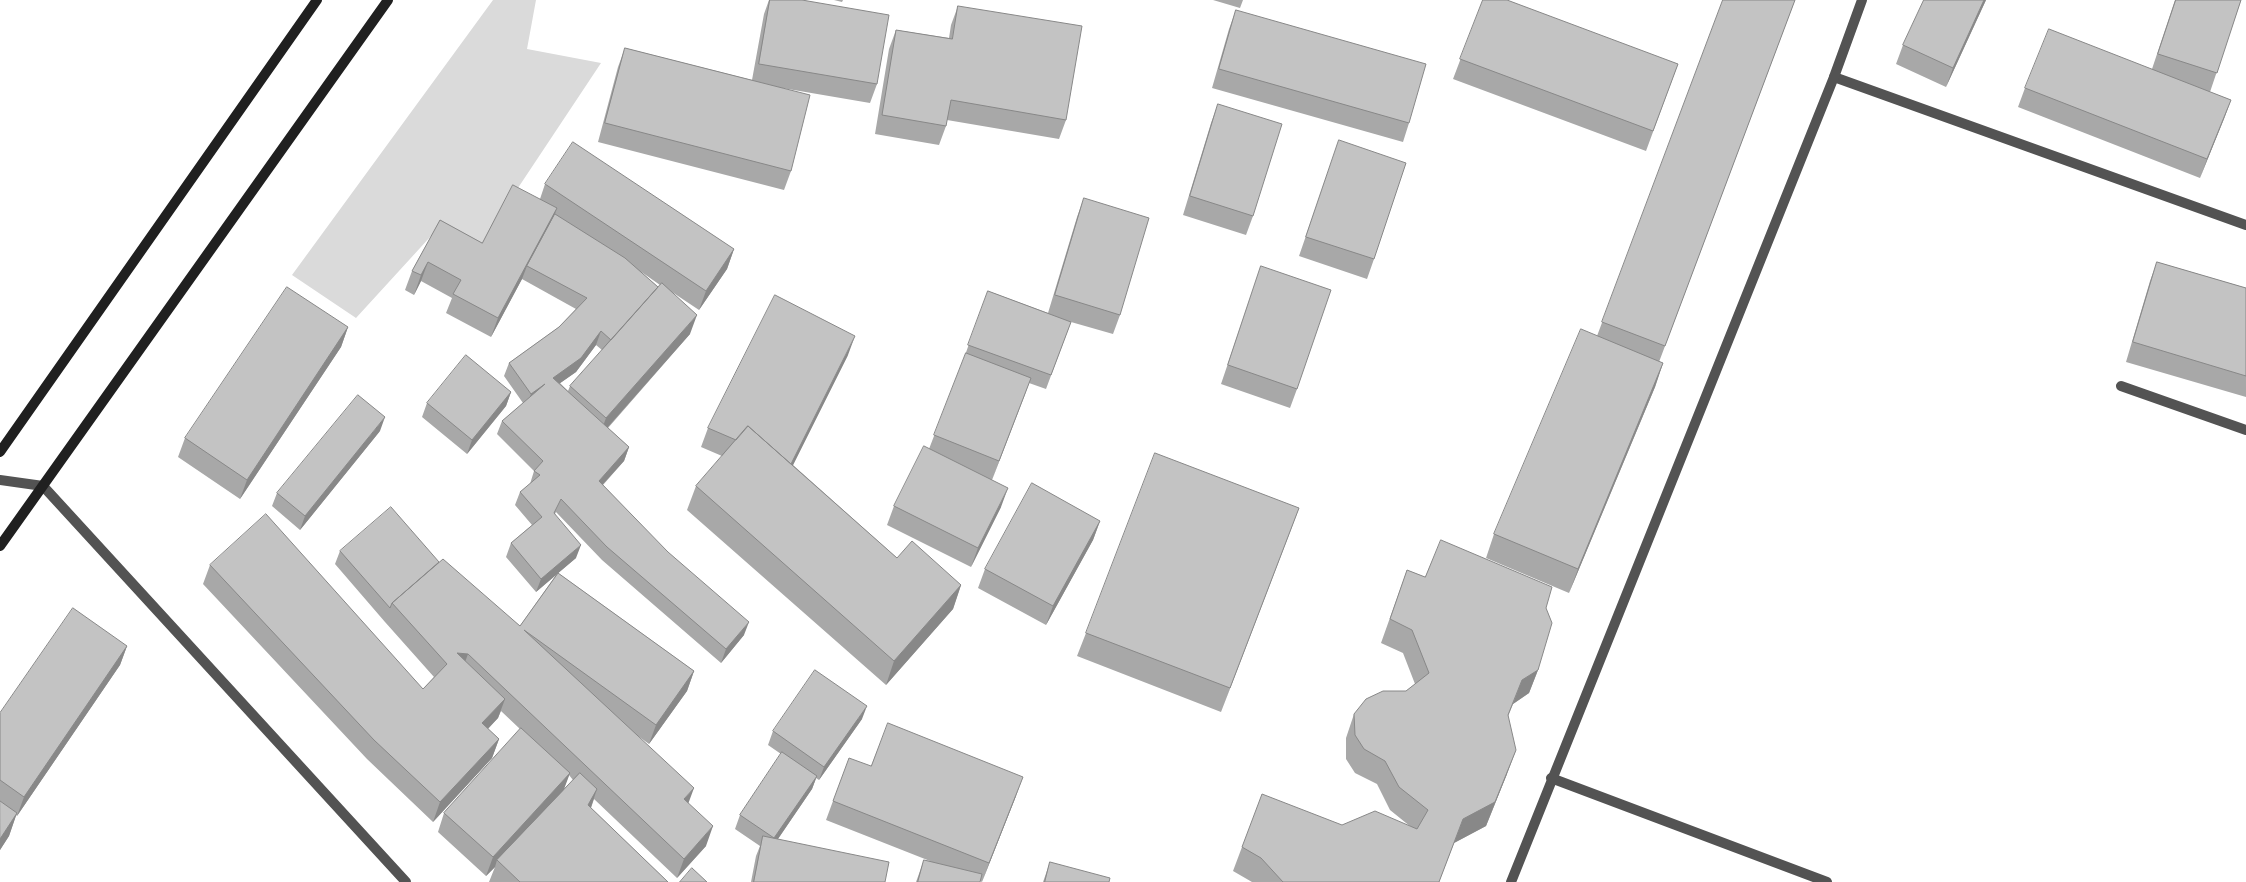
<!DOCTYPE html>
<style>
body{margin:0}
canvas{display:block;background:#fff}
</style>
<canvas width="2246" height="882"></canvas>
<script>
const context = document.querySelector('canvas').getContext('2d');
context.lineJoin = 'round';
function paint(path, color) {
  context.fillStyle = color;
  context.fill(path, 'evenodd');
}
function trace(path, color, width, dash) {
  context.strokeStyle = color;
  context.lineWidth = width;
  context.lineCap = dash ? 'butt' : 'round';
  context.setLineDash(dash || []);
  context.stroke(path);
}
paint(new Path2D(`
 M493 0H536L527 49 601 63 504 209 476 261 431 236 356 318 292 275Z`), '#dadada');
trace(new Path2D(`
 M1834 77 2246 225
 M2121 386 2246 430
 M0 480 43 486 406 882
 M1551 778 1827 882`), '#535353', 10);
trace(new Path2D(`
 M1511 882 1834 77 1862 0`), '#535353', 10);
trace(new Path2D(`
 M0 452 317 0
 M0 546 388 0`), '#202020', 10);
paint(new Path2D(`
 M769 0H802L877 84 870 103 782 88 791 171 784 190 598 142 618 67 625 48 752 80 764 14Z
 M834 0H843L842 2Z
 M1213 0H1243L1240 8Z
 M1483 0 1678 64 1646 151 1453 79Z
 M1723 0H1795L1659 362 1663 363 1655 387 1569 593 1486 558 1494 534 1597 336Z
 M1924 0H1986L1946 87 1896 64 1903 45Z
 M2175 0H2241L2210 92 2231 100 2200 178 2018 107 2025 88 2152 69Z
 M958 6 1066 120 1059 139 947 120 946 126 939 145 875 134 889 49 896 30 949 38 951 25Z
 M1236 10 1409 123 1403 142 1212 88 1229 29Z
 M1218 104 1253 216 1246 235 1183 215 1211 123Z
 M1339 140 1374 259 1367 279 1299 256Z
 M545 184 734 249 727 269 699 310 672 292 690 334 608 428 629 447 624 461 603 485 744 635 721 663 602 560 556 512 555 514 576 558 558 573 694 671 687 691 649 744 638 736 688 803 706 846 677 878 594 799 591 808 668 882H489L495 867 486 876 438 832 444 813 520 729 501 711 498 718 488 729 499 739 492 758 433 822 367 759 203 584 210 565 423 689 434 677 385 622 335 564 340 551 439 562 520 626 556 575 536 592 506 557 511 543 532 525 515 505 520 492 530 484 534 471 497 434 502 421 523 403 504 376 509 363 559 327 576 309 522 279 491 337 446 313 452 298 421 281 414 295 405 290 412 271 440 220 482 243 540 199ZM640 271 660 285 658 287ZM596 345 602 350 570 386 568 391 560 383 576 372ZM569 775 573 780 563 790Z
 M1084 198 1120 315 1113 334 1071 322 1046 389 1029 383 992 480 1001 507 971 567 887 525 894 506 929 449 964 358 988 291 1048 313 1077 217Z
 M2157 262 2246 288V397L2126 362 2150 281Z
 M1261 266 1297 389 1290 408 1221 384Z
 M348 327 341 347 240 499 178 457 185 438Z
 M848 355 793 465 897 558 961 585 953 609 886 685 687 510 696 486 722 456 701 447 708 428Z
 M511 392 506 406 467 454 422 417 427 403Z
 M380 431 300 530 272 506 277 493Z
 M1299 508 1221 712 1077 656 1086 633Z
 M1100 521 1093 540 1046 625 978 588 985 569Z
 M1407 570 1425 577 1546 608 1538 670 1529 693 1513 704 1508 716 1507 774 1486 826 1454 843 1439 882H1252L1233 871 1242 847 1342 825 1411 827 1390 810 1377 784 1355 773 1346 759V738L1354 714 1406 691 1415 684 1403 653 1381 643Z
 M127 646 120 665 17 816 16 815 9 836 0 850V713Z
 M862 719 819 780 816 778 812 789 778 839 885 882H751L756 856 760 846 735 829 740 815 781 754 768 745 773 731Z
 M871 766 1016 796 982 882 980 881V882H916L924 860 930 861 826 820 833 801Z
 M1050 862 1109 882H1043Z`), '#a8a8a8');
paint(new Path2D(`
 M1984 0H1986L1946 87 1953 68Z
 M2231 100 2224 119 2200 178 2207 159Z
 M557 208 550 228 527 266 522 279 491 337 498 318Z
 M734 249 727 269 699 310 706 291Z
 M428 262 421 281 414 295 421 275Z
 M697 315 690 334 599 437 606 418Z
 M348 327 341 347 240 499 247 480Z
 M601 331 596 345 576 372 549 391 553 378Z
 M855 336 848 355 782 487 789 468Z
 M1663 363 1655 387 1569 593 1578 569Z
 M1031 378 1024 397 992 480 999 461Z
 M545 384 526 407 531 394Z
 M511 392 506 406 467 454 472 440Z
 M385 417 380 431 300 530 305 516Z
 M629 447 624 461 594 494 599 481Z
 M1008 488 1001 507 971 567 978 548Z
 M1299 508 1290 532 1221 712 1230 688Z
 M1100 521 1093 540 1046 625 1053 606Z
 M581 545 576 558 536 592 541 579Z
 M961 585 953 609 886 685 894 661Z
 M749 622 744 635 721 663 726 649Z
 M127 646 120 665 17 816 24 797Z
 M457 653 468 654 461 673Z
 M1538 670 1529 693 1513 704 1500 738 1522 680Z
 M694 671 687 691 649 744 656 725Z
 M505 699 498 718 475 742 482 723Z
 M867 706 862 719 819 780 824 767Z
 M499 739 492 758 433 822 440 802Z
 M1516 750 1507 774 1486 826 1454 843 1463 819Z
 M570 773 563 792 497 860 495 867 486 876 493 857Z
 M817 776 812 789 769 852 774 838Z
 M1023 777 1016 796 982 882 989 863Z
 M694 788 687 807 684 799Z
 M597 789 589 813 588 805Z
 M17 813 9 836 0 850V839Z
 M713 826 706 846 677 878 684 859Z`), '#888');
const building = new Path2D(`
 M770 0H802L889 15 877 84 759 64Z
 M1483 0H1507L1678 64 1653 131 1460 59Z
 M1723 0H1795L1665 346 1602 322Z
 M1924 0H1984L1953 68 1903 45Z
 M2176 0H2241L2217 73 2158 54Z
 M958 6 1082 26 1066 120 951 100 946 126 882 115 896 30 952 39Z
 M1236 10 1426 64 1409 123 1219 69Z
 M2049 29 2231 100 2207 159 2025 88Z
 M625 48 810 95 791 171 605 123Z
 M1218 104 1282 124 1253 216 1190 196Z
 M1339 140 1406 163 1374 259 1306 237Z
 M573 142 734 249 706 291 545 184Z
 M513 185 557 208 498 318 453 294 461 280 428 262 421 275 412 271 440 220 482 243Z
 M1084 198 1149 218 1120 315 1055 295Z
 M555 214 625 258 658 287 611 340 601 331 581 358 553 378 629 447 599 481 668 552 749 622 726 649 607 547 561 499 554 513 581 545 541 579 511 543 542 517 520 492 540 475 534 471 543 461 502 421 545 384 531 394 509 363 559 327 587 298 527 266Z
 M2157 262 2246 288V376L2133 342Z
 M1261 266 1331 290 1297 389 1228 365Z
 M662 283 697 315 606 418 570 386Z
 M287 287 348 327 247 480 185 438Z
 M988 291 1071 322 1051 375 968 345Z
 M775 295 855 336 791 464 748 426 736 440 708 428Z
 M1581 329 1663 363 1578 569 1494 534Z
 M966 353 1031 378 999 461 934 435Z
 M466 355 511 392 472 440 427 403Z
 M358 395 385 417 305 516 277 493Z
 M748 426 897 558 912 541 961 585 894 661 696 486Z
 M924 446 1008 488 978 548 894 506Z
 M1155 453 1299 508 1230 688 1086 633Z
 M1032 483 1100 521 1053 606 985 569Z
 M391 507 439 562 392 603 390 608 340 551Z
 M266 514 423 689 447 664 392 603 443 559 520 626 558 573 694 671 656 725 524 630 694 788 684 799 713 826 684 859 468 654 457 653 505 699 482 723 499 739 440 802 374 740 210 565Z
 M1441 540 1552 587 1546 608 1552 623 1538 670 1522 680 1508 715 1516 750 1495 802 1463 819 1439 882H1283L1261 858 1242 847 1262 794 1342 825 1375 811 1417 829 1428 810 1399 787 1385 761 1364 749 1355 735 1354 714 1366 699 1383 691H1406L1429 673 1412 630 1390 619 1407 570 1425 577Z
 M73 608 127 646 24 797 0 780V713Z
 M815 670 867 706 824 767 773 731Z
 M888 723 1023 777 989 863 833 801 849 758 871 766Z
 M521 728 570 773 493 857 444 813Z
 M782 752 817 776 774 838 740 815Z
 M580 773 597 789 588 805 668 882H520L497 860Z
 M0 801 17 813 0 839Z
 M763 836 889 862 885 882H754Z
 M924 860 982 874 980 882H918Z
 M1050 862 1110 878 1109 882H1045Z
 M692 868 707 882H680Z`);
paint(building, '#c3c3c3');
trace(building, '#888', 1);
</script>
